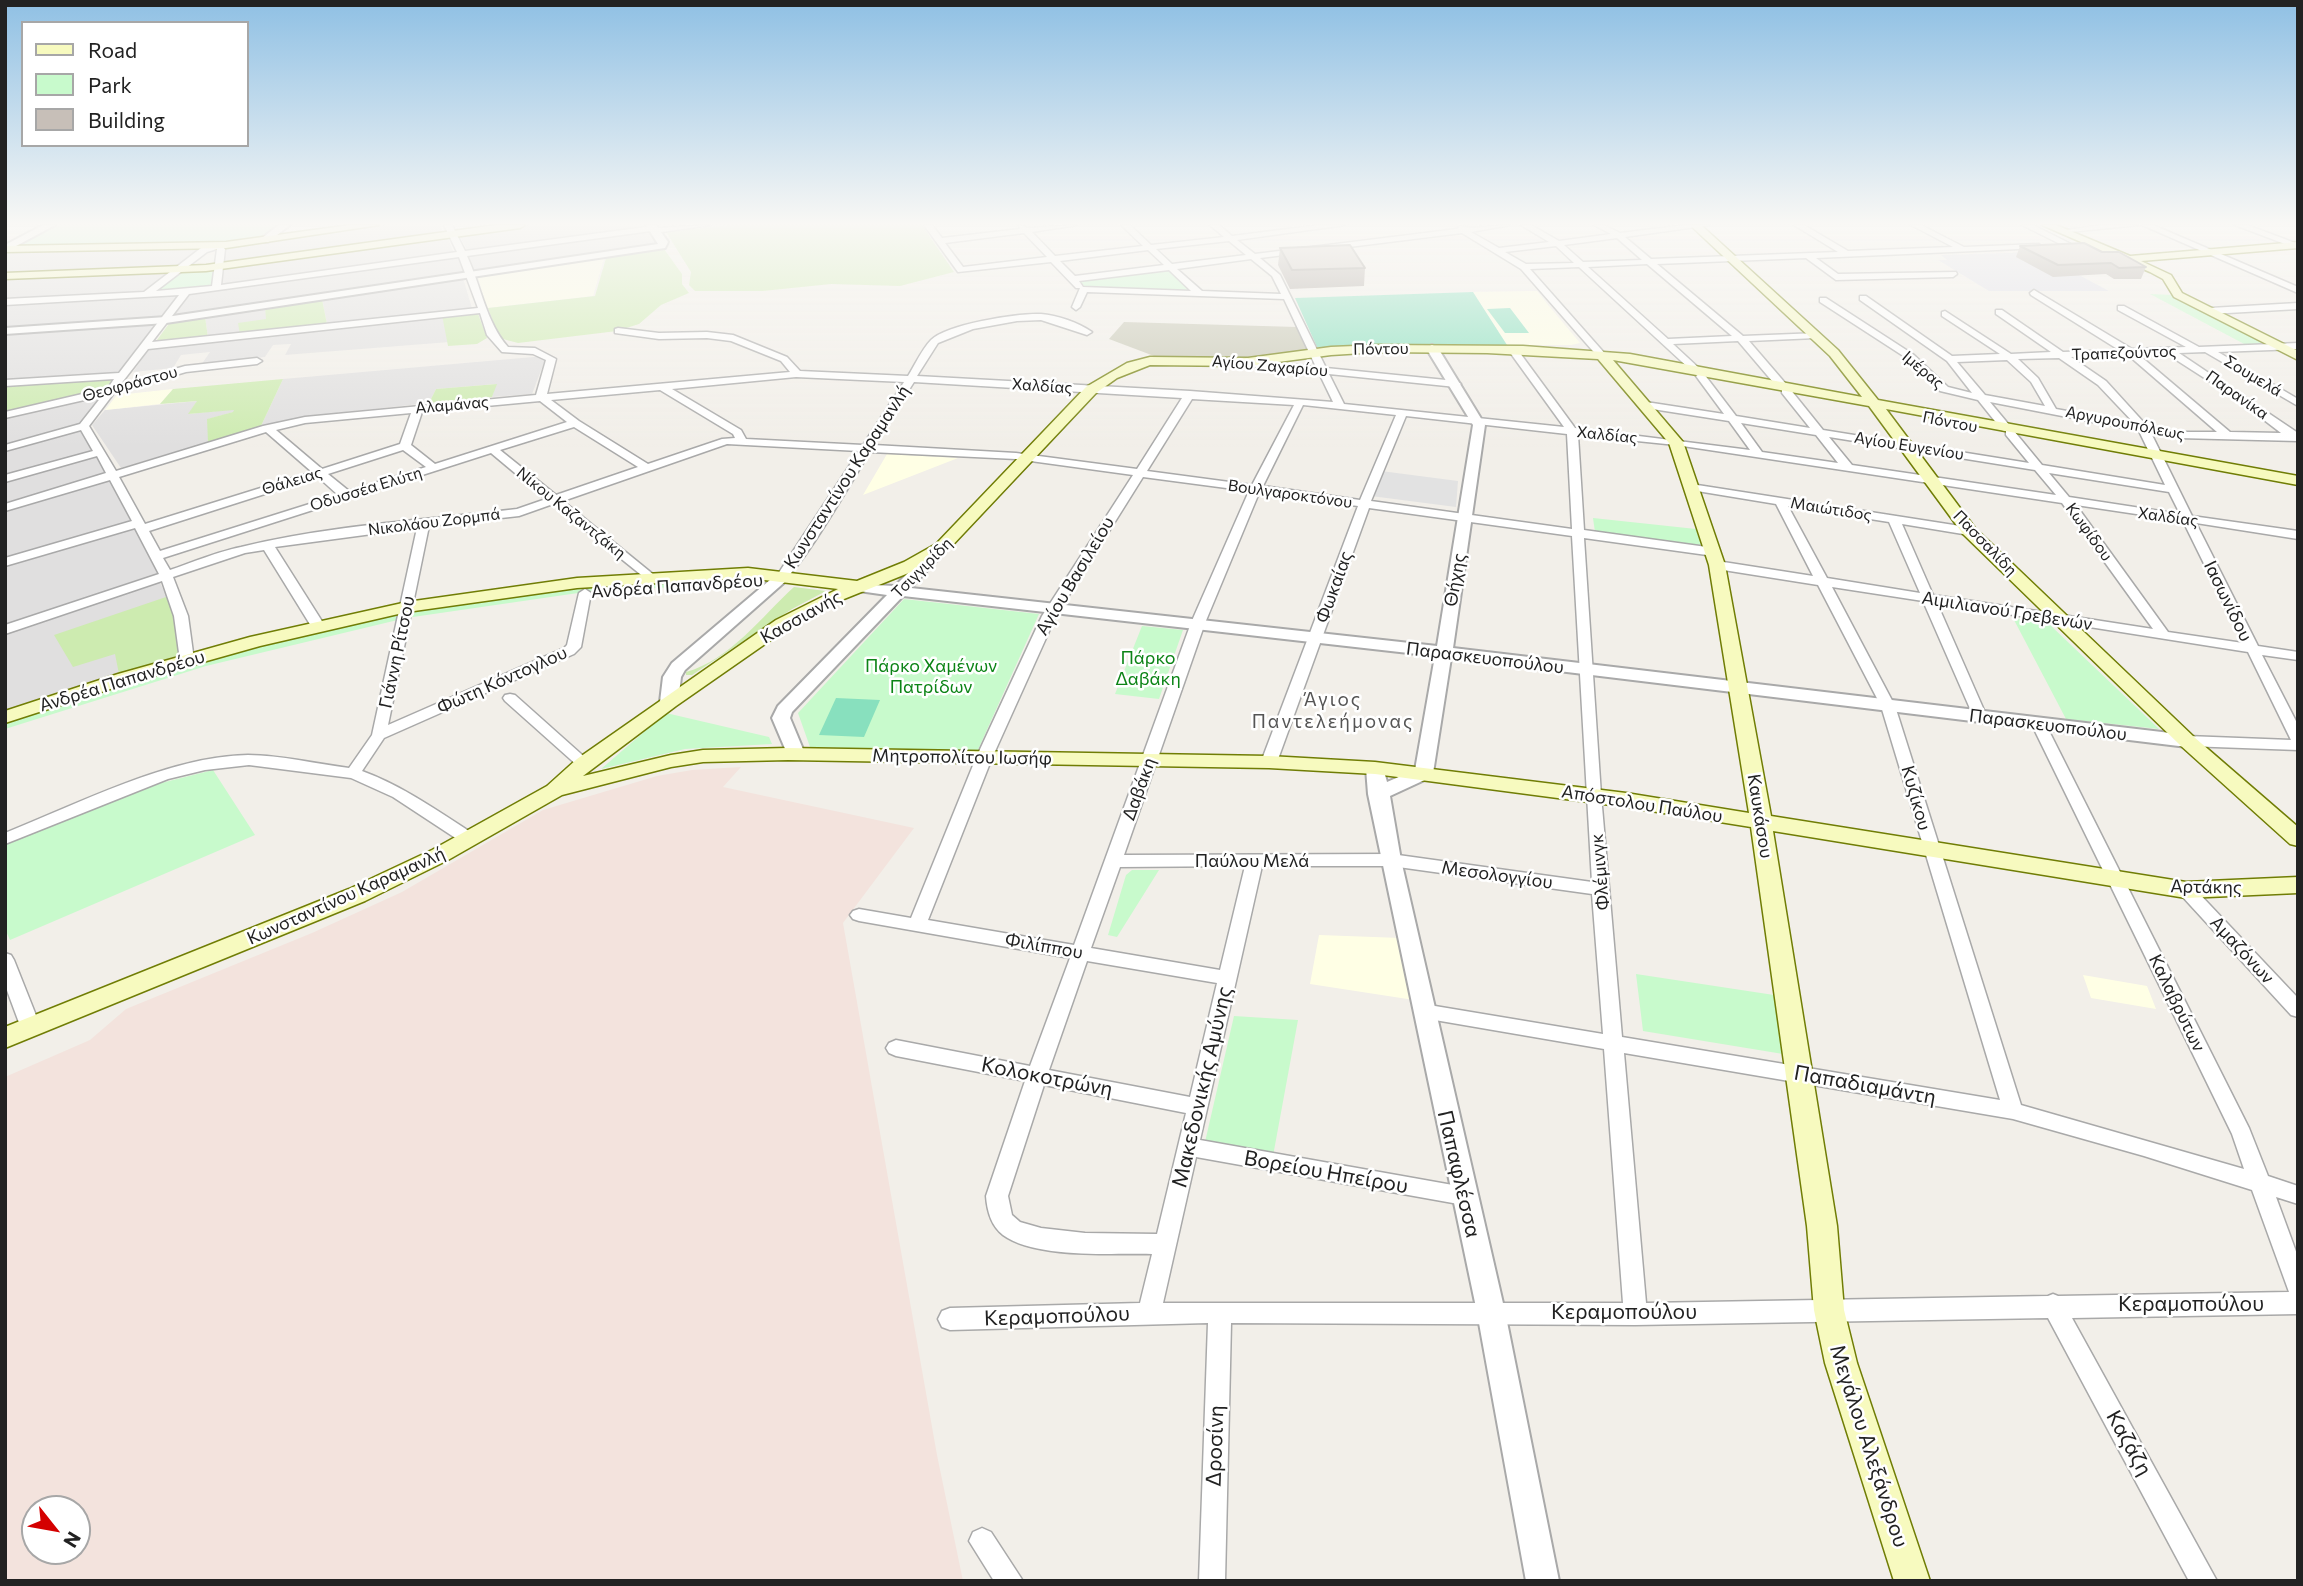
<!DOCTYPE html>
<meta charset="utf-8">
<style>
body{margin:0}
#map{position:relative;width:2303px;height:1586px;overflow:hidden;background:#f2efe9;font-family:Commissioner,sans-serif}
canvas{display:block}
.frame{position:absolute;inset:0;border:7px solid #222;pointer-events:none}
.legend{position:absolute;left:21px;top:21px;width:228px;height:126px;box-sizing:border-box;background:#fff;border:2px solid #a7a7a7;margin:0;padding:9px 12px;list-style:none;font-size:21px;color:#222}
.legend li{display:flex;align-items:center;gap:14px;height:35px}
.legend b{width:35px;border:2px solid #a7a7a7}
.north{position:absolute;left:21px;top:1495px;width:70px;height:70px;box-sizing:border-box;background:#fff;border:2px solid #a7a7a7;border-radius:50%;rotate:121deg;font-size:19px;font-weight:700;line-height:28px;text-align:center;color:#222}
.north::after{content:'';display:block;margin:auto;width:24px;height:32px;background:#d40000;clip-path:polygon(50% 0,100% 100%,50% 72%,0 100%)}
</style>
<div id="map">
<canvas width="2303" height="1586"></canvas>
<div class="frame"></div>
<ul class="legend">
<li><b style="height:9px;background:#f7fabf"></b>Road</li>
<li><b style="height:19px;background:#c8facc"></b>Park</li>
<li><b style="height:19px;background:#c7bfb8"></b>Building</li>
</ul>
<div class="north">N</div>
</div>
<script>
const context = document.querySelector('canvas').getContext('2d');
context.lineJoin = 'round';
function paint(path, color) {
  context.fillStyle = color;
  context.fill(path, 'evenodd');
}
function trace(path, color, width, dash) {
  context.strokeStyle = color;
  context.lineWidth = width;
  context.lineCap = dash ? 'butt' : 'round';
  context.setLineDash(dash || []);
  context.stroke(path);
}
function write(font, color, halo, rows, align = 'center') {
  context.font = font + ' Commissioner,sans-serif';
  context.lineWidth = 5;
  context.setLineDash([]);
  context.textBaseline = 'middle';
  context.strokeStyle = halo;
  context.fillStyle = color;
  for (const [text, x, y, turn = 0] of rows) {
    context.save();
    context.translate(x, y);
    context.rotate((+turn || 0) * Math.PI / 180);
    context.textAlign = isNaN(turn) ? turn : align;
    if (halo) context.strokeText(text, 0, 0);
    context.fillText(text, 0, 0);
    context.restore();
  }
}
paint(new Path2D(`
 M385 225H440L444 235 223 264 226 246Z
 M529 225H643L645 227 468 252 459 235Z
 M646 230 659 245 474 273 466 254Z
 M447 236 454 253 219 287 221 266Z
 M206 247 175 268 5 275V250Z
 M460 255 469 274 170 319 188 292Z
 M173 271 143 294 5 301V277Z
 M463 278 472 308 327 324 322 299Z
 M183 293 163 319 5 330V303Z
 M265 307 267 319 240 335 208 338 205 316Z
 M442 315 450 342 285 355 291 344 273 345 265 357 201 365 210 352 181 355 173 368 133 372 150 347Z
 M163 322 121 374 5 381V332Z
 M533 357H542L545 360 532 394 492 397 496 384 436 389 429 403 318 415 261 426 283 379Z
 M111 390 82 425 5 447V415Z
 M198 401 189 414 234 409V412L208 419V442L121 468 92 425 105 410Z
 M82 428 96 452 5 478V449Z
 M99 453 109 474 5 507V480Z
 M111 476 160 575 5 627V510Z
 M158 579 178 618 181 656 5 712V631Z`), '#e0dfdf');
paint(new Path2D(`
 M604 258 593 296 487 308 478 277Z
 M1537 291 1548 305 1580 343 1571 345H1507L1473 292Z
 M173 389 160 404 105 410 117 395Z
 M887 454 958 458 863 495Z
 M1319 935 1401 938 1414 1000 1310 984Z
 M2083 975 2147 986 2156 1009 2091 998Z`), '#ffffe5');
paint(new Path2D(`
 M741 767 723 787 914 828 843 923 937 1455 963 1581H5V1077L90 1040 126 1009 312 933 402 892 543 810 657 776 692 770ZM35 1509H77V1551H35Z`), '#f3e3dd');
paint(new Path2D(`
 M1124 322 1298 327 1309 349 1306 352 1254 358 1154 356 1109 339Z`), '#c7c7b4');
paint(new Path2D(`
 M729 225H922L954 272 900 286 831 284 763 291H695L689 285 691 272 666 232Z
 M664 249 682 274V284L689 293 661 305 639 324 617 331 518 343 499 338 488 308 595 296 606 258Z
 M322 299 327 324 240 335 238 323 266 319 265 307Z
 M477 311 487 338 477 344 448 346 442 315Z
 M205 316 208 338 154 344 171 321Z
 M119 378 109 390 5 413V384Z
 M283 379 261 426 208 442 207 419 233 412 234 410 188 414 197 401 160 404 173 389Z
 M497 384 492 397 429 403 436 389Z
 M794 587 826 591 792 609 692 675H686V672C730 660 762 616 794 587Z
 M166 597 176 619 179 655 119 674 115 654 73 667 54 635Z`), '#cdebb0');
paint(new Path2D(`
 M62 225H280L254 240 222 244 13 247 48 229Z
 M216 269 212 287 149 293 178 271Z
 M1167 269 1192 293 1086 288 1078 280Z
 M2150 294 2174 295 2270 345H2246Z
 M1593 518 1696 529 1701 545 1595 532Z
 M781 577 746 583 585 592 406 618 206 666 5 729V717L360 617 618 580Z
 M904 599 1039 614 977 752 810 747 798 713Z
 M2013 618 2048 623 2159 729 2066 719Z
 M1142 626 1183 630 1159 699 1115 694Z
 M666 713 769 737 772 744 685 749 601 769Z
 M213 770 255 835 10 940 5 929V845L157 784Z
 M1132 870H1159L1117 937 1108 935 1126 875Z
 M1636 974 1774 995 1783 1054 1643 1031Z
 M1234 1016 1298 1020 1273 1156 1205 1142Z`), '#c8facc');
paint(new Path2D(`
 M1473 292 1507 345 1317 347 1295 298Z
 M1510 308 1529 333H1505L1487 309Z
 M836 698 880 700 864 737 819 735Z`), '#88e0be');
paint(new Path2D(`
 M1381 471 1458 481 1456 507 1371 496Z`), '#e2e2e2');
paint(new Path2D(`
 M2036 252 2109 291H1989L1938 260H1947L1941 255Z`), '#dddde8');
const minor = new Path2D(`
 M444 225H452L465 251 653 226 657 228 710 225 655 233 651 231 467 256C481 286 486 322 508 347L535 348 556 359 547 394 790 372 781 361 731 341 707 338 659 339 615 333V329L618 328 659 333 707 332 733 335 787 357 800 371 908 376C915 365 922 349 931 340 947 324 1018 313 1041 314 1057 315 1079 323 1092 332L1087 335 1041 320 1017 321 973 329 938 343 917 376 1190 391 1333 402 1319 373 1245 366 1240 363 1245 360 1316 367 1284 299 1087 292 1080 307 1076 310 1072 307 1080 288H1076L1051 262 958 272 924 225H932L942 238 1020 229 1019 225 1028 228 1077 225 1032 232 1055 256 1143 246 1121 225H1130L1151 245 1224 237 1210 225H1219L1232 236 1320 225H1345L1237 240 1255 254 1457 229 1460 226C1473 230 1495 225 1510 225L1471 232 1499 248 1549 242 1521 225H1531L1559 241 1611 234 1594 225H1604L1620 233 1686 225H1710L1625 237 1651 259 1838 252 1794 225H1804L1848 251 1953 247 1911 225H1921L1964 247 2039 244 2042 248 1816 258 1838 274 1956 272 1957 274 1953 277 1836 280 1806 258 1657 264 1743 336 1819 333V337L1816 338 1749 341 1786 384V388L1790 389 1823 430 2029 463 2006 435V431L2002 430 1978 400 1940 391 1908 359 1820 302V298H1826L1914 355 1948 387 1972 393 1947 361 1860 300V296H1866L1952 356 2000 354 1942 316V312L1945 311 2011 354 2051 352 1996 314V310H2002L2063 352 2119 350 2031 295 2030 293 2034 290 2132 349 2186 347 2118 310V306H2124L2199 347 2298 343V349L2218 352 2298 399V406L2205 352 2179 353 2298 433V441L2178 438 2151 433 2192 516 2298 531V539L2196 523 2258 646 2298 652V660L2262 655 2298 725V750L2187 746 2179 741 2187 736 2291 740 2248 652 1937 603 1987 717 1980 721 1975 720 1923 601 1832 587 1895 706 2021 1105 2244 1169 2232 1134 2032 725 2039 721 2046 725 2249 1128 2268 1176 2298 1186V1204L2276 1197 2298 1257V1314L2072 1318 2217 1581H2189L2048 1318 1635 1325 1231 1323 1225 1581H1199L1208 1323 950 1330 942 1327 938 1319 942 1311 950 1308 1140 1303 1152 1254C1112 1253 1036 1259 1003 1235 991 1226 987 1210 986 1196L1025 1081 896 1056 889 1053 886 1048 889 1043 896 1040 1030 1066 1070 958 859 921 853 919 850 915 853 911 859 909 911 918 976 758 1042 616 1133 475 1016 459 870 452C856 474 799 574 782 581L776 577 859 451 727 444 563 501 654 575V581L650 582 553 504 519 516 429 526 388 725 564 648 567 645 579 593 585 589 591 593 581 647 574 654 384 738 362 771C403 786 438 811 475 835L477 839 475 843H463L393 797 351 778 249 765 205 770 168 779 5 844V833C78 804 170 756 248 755 281 755 316 764 349 768L372 735 417 528 275 547 325 626 318 630 311 626 264 550 245 553 173 577 188 616 194 660 192 663 187 664 180 660 174 616 162 581 5 634V625L159 574 135 528 5 566V558L132 521 110 480 5 511V504L106 473 97 456 5 482V475L93 451 81 430 5 451V445L80 424 102 396 5 418V412L108 388 114 379 5 386V380L119 373 179 295 5 305V299L144 292 201 248 218 243 225 249 221 285 457 252ZM1024 233 1047 257 963 267 945 243ZM1462 233 1521 269 1599 358 1607 356 1530 269 1579 267 1693 372 1701 370 1673 344 1738 341 1778 388 1782 389V393L1810 428 1736 416 1704 374 1701 373 1696 376 1724 414 1646 402 1641 405 1646 408 1729 421 1750 450 1575 428 1517 349 1514 348 1509 351 1564 427 1344 404 1329 374 1456 387 1461 384 1456 381 1326 368 1280 275 1260 258ZM1617 238 1642 260 1583 262 1564 245ZM1229 241 1246 255 1172 264 1156 249ZM1556 246 1574 263 1526 264 1505 252ZM217 249 212 286 156 291 207 252ZM1148 250 1164 265 1075 276 1060 261ZM459 257 478 308 152 342 189 294ZM1251 259 1272 276 1281 294 1202 291 1177 269ZM1647 264 1732 336 1668 339 1588 267ZM1169 270 1191 291 1083 287 1079 281ZM480 313 487 335 502 352 533 354 546 360 536 395 305 417 263 426 116 471 89 426 114 393 186 372 257 364 262 361 257 358 185 366 120 385 148 349ZM2167 354 2234 397 2281 433 2230 432 2139 355ZM2128 355 2217 432H2178L2147 426 2106 381 2071 357ZM2059 358 2098 385 2134 423 2056 409 2038 378 2018 359ZM2007 360 2031 382 2045 406 1985 395 1957 362ZM796 377 904 382 863 445 746 439 741 430 672 389ZM914 382 1182 398 1137 469 1016 453 874 445ZM660 390 733 434 735 438 722 439 648 464 579 421 551 400ZM1192 399 1294 405 1252 485 1147 471ZM540 401 567 422 435 464 411 445 422 412ZM1990 402 2139 431 2165 485 2042 465 2014 431 2010 430V426ZM1303 405 1396 415 1360 500 1263 486ZM411 413 400 444 322 469 276 430 305 423ZM1406 416 1567 434 1572 529 1371 501ZM1741 423 1816 435 1838 463 1762 452ZM574 427 638 467 556 495 500 450ZM266 432 312 472 145 524 119 477ZM1578 435 1676 445 2062 503 2153 629 1933 595 1902 524 1969 535 1975 531 1973 528 1691 484 1685 487 1691 490 1776 504 1813 576 1717 561 1711 565 1717 569 1818 585 1881 706 2000 1100 1622 1037 1601 795 1584 538 1714 556 1720 552 1714 548 1584 530ZM1829 437 2035 470 2056 495 1852 465ZM403 450 426 467 349 491 328 474ZM491 453 546 499 517 509C426 520 331 525 241 547 217 552 193 562 170 570L163 558ZM2049 473 2169 492 2180 514 2069 497ZM318 477 338 495 160 551 149 531ZM1143 477 1249 491 1191 623 1074 945 928 920 992 758 1056 616ZM1259 493 1358 506 1261 762 1269 767 1277 762 1369 508 1572 536 1592 882 1391 854 1124 855 1205 623ZM2076 505 2183 521 2243 643 2168 632ZM1788 506 1889 522 1920 593 1827 578ZM1245 866 1220 970 1091 948 1120 867ZM1262 866H1391L1592 894 1603 1034 1423 1004 1416 1006 1414 1011 1416 1016 1423 1018 1604 1049 1623 1303H1163L1196 1157 1464 1205 1472 1203 1475 1196 1472 1189 1464 1187 1200 1140ZM1087 961 1217 983 1190 1097 1049 1070ZM1624 1053 2013 1119 2144 1156 2252 1190 2289 1292 2058 1296 2053 1294 2048 1296 1646 1303ZM1044 1085 1186 1113 1157 1234 1085 1233 1041 1228 1020 1222 1012 1215 1008 1196Z
 M2022 225H2033L2073 245 2066 247Z
 M2102 225H2138L2070 232 2066 230Z
 M2142 225H2153L2298 287V293Z
 M2235 225H2247L2298 244V249Z
 M2298 303V309L2210 314 2206 311 2210 308Z
 M510 694 515 695 589 761 592 764 589 767H579L505 701 503 698 505 695Z
 M2186 884 2192 886 2298 998V1017L2291 1015 2180 894 2177 890 2180 886Z
 M5 953 11 955 14 960 41 1028 38 1033 31 1035 24 1033 21 1028 5 985Z
 M982 1528 991 1532 1023 1581H994L969 1541 973 1532Z`);
const tertiary = new Path2D(`
 M43 225H55L5 252V245Z
 M279 225H290L268 242H262V238Z
 M646 225H656L668 242 665 248 166 323 5 334V328L166 317 658 244Z
 M1432 345 1438 348 1485 425 1453 648 2187 735 2196 741 2187 747 1451 658 1433 773 1431 777 1390 796 1401 860 1505 1312 1559 1581H1526L1477 1312 1368 794 1366 768 1368 764H1382L1387 782 1415 770 1435 656 903 596 792 712 790 718 805 754 803 758H789L772 718 778 706 887 595 852 590 850 587 852 584 895 586 937 544 942 543 949 547 911 588 1437 646 1473 425 1426 348Z
 M782 572 790 577 787 580 685 670 681 677 678 702 669 707 663 706 660 702 663 677 672 663 777 574Z`);
const secondary = new Path2D(`
 M350 225H379L226 248 5 252V246L226 242Z
 M496 225H525L520 228 206 271 5 279V273L206 265Z
 M1690 225H1701L1838 350 1878 400 2298 476V485L1886 409 1975 528 2194 737 2298 827V846L2290 844 2180 745 1963 534 1869 406 1613 360 1683 442 1725 565 1771 816 2186 882 2298 877V893L2186 898 1773 831 1837 1226 1844 1310 1857 1363 1930 1581H1894L1825 1363 1814 1310 1807 1226 1751 827 1626 807 1375 774 1269 768 788 760 703 762 671 767 562 795 448 860 365 901 5 1048V1027L349 889 432 850 547 786 577 759 776 620 838 589 748 578 708 580 577 588 407 612 260 646 132 682 5 723V711L118 674 250 637 407 602 577 578 748 568 857 581 904 562 936 544 1086 387 1127 363 1150 357 1248 358 1331 347 1379 345 1523 346 1630 354 1862 397 1830 356ZM1379 352 1487 353 1598 359 1669 443 1709 565 1749 813 1626 793 1375 762 1269 756 788 748 703 750 671 755 583 776 676 706 788 628 834 603 916 570 948 550 1096 393 1117 378 1150 365 1248 366 1331 355Z
 M2042 225H2056L2130 256 2298 242V248L2141 261 2171 275 2182 293 2298 351V360L2174 297 2163 279 2150 272Z`);
trace(minor, '#a9a9a9', 3);
trace(tertiary, '#a9a9a9', 4);
trace(secondary, '#707d05', 3);
paint(minor, '#fff');
paint(tertiary, '#fff');
paint(secondary, '#f7fabf');
paint(new Path2D(`
 M2020 246 2102 252 2146 267 2141 279H2114L2106 274 2053 277 2016 257Z
 M1280 248 1365 268 1364 286 1290 289 1278 265Z`), '#aba49e');
const building = new Path2D(`
 M2084 243 2102 252H2119L2146 267 2119 268 2111 263 2058 265 2020 246Z
 M1350 245 1365 268 1292 270 1280 248Z`);
paint(building, '#c7bfb8');
trace(building, '#8b8681', 2);
const sky = context.createLinearGradient(0, 0, 0, 447);
sky.addColorStop(0, '#8fc0e4');
sky.addColorStop(0.5, '#f9f8f5');
sky.addColorStop(1, '#f9f8f500');
context.fillStyle = sky;
context.fillRect(0, 0, 2303, 447);
write('16px', '#222', '#fff', [
 ["Πόντου",1381,349,-1],
 ["Τραπεζούντος",2124,353,-2],
 ["Αγίου Ζαχαρίου",1270,366,5],
 ["Ιμέρας",1923,370,40],
 ["Σουμελά",2253,376,31],
 ["Θεοφράστου",130,384,-15],
 ["Χαλδίας",1042,386,4],
 ["Παρανίκα",2237,395,35],
 ["Αλαμάνας",452,405,-5],
 ["Πόντου",1950,422,11],
 ["Αργυρουπόλεως",2125,423,11],
 ["Χαλδίας",1607,435,6],
 ["Αγίου Ευγενίου",1909,446,9],
 ["Θάλειας",292,481,-17],
 ["Οδυσσέα Ελύτη",366,489,-17],
 ["Βουλγαροκτόνου",1290,494,8],
 ["Μαιώτιδος",1831,509,9],
 ["Νίκου Καζαντζάκη",571,513,39],
 ["Χαλδίας",2168,517,8],
 ["Νικολάου Ζορμπά",434,522,-7],
 ["Κωφίδου",2089,532,54],
 ["Πασσαλίδη",1985,543,46],
 ["Τσιγγιρίδη",922,568,-45]
]);
write('18px', '#222', '#fff', [
 ["Κωνσταντίνου Καραμανλή",847,477,-57],
 ["Αγίου Βασιλείου",1075,576,-59],
 ["Θήχης",1455,580,-80],
 ["Ανδρέα Παπανδρέου",677,586,-4],
 ["Φωκαίας",1334,587,-70],
 ["Ιασωνίδου",2228,601,64],
 ["Αιμιλιανού Γρεβενών",2007,611,9],
 ["Κασσιανής",801,617,-29],
 ["Γιάννη Ρίτσου",397,652,-78],
 ["Παρασκευοπούλου",1485,658,7],
 ["Φώτη Κόντογλου",502,680,-24],
 ["Ανδρέα Παπανδρέου",122,681,-17],
 ["Παρασκευοπούλου",2048,725,7],
 ["Μητροπολίτου Ιωσήφ",962,757,1],
 ["Δαβάκη",1139,789,-70],
 ["Κυζίκου",1916,798,74],
 ["Απόστολου Παύλου",1642,804,9],
 ["Καυκάσου",1760,816,81],
 ["Παύλου Μελά",1252,861],
 ["Φλέμινγκ",1600,872,-95],
 ["Μεσολογγίου",1497,875,8],
 ["Αρτάκης",2206,887,1],
 ["Κωνσταντίνου Καραμανλή",346,896,-24],
 ["Φιλίππου",1044,946,10],
 ["Αμαζόνων",2242,950,47],
 ["Καλαβρύτων",2177,1003,64]
]);
write('18px', '#0c8416', '#fff', [
 ["Πάρκο",1148,658],
 ["Δαβάκη",1148,679],
 ["Πάρκο Χαμένων",931,666],
 ["Πατρίδων",931,687]
]);
context.letterSpacing = '2px';
write('19px', '#555', '#fff', [
 ["Άγιος",1333,700],
 ["Παντελεήμονας",1333,722]
]);
context.letterSpacing = '0px';
write('21px', '#222', '#fff', [
 ["Κολοκοτρώνη",1047,1077,11],
 ["Παπαδιαμάντη",1865,1085,10],
 ["Μακεδονικής Αμύνης",1202,1087,-77],
 ["Βορείου Ηπείρου",1326,1172,10],
 ["Παπαφλέσσα",1459,1174,77],
 ["Κεραμοπούλου",2191,1304],
 ["Κεραμοπούλου",1624,1312],
 ["Κεραμοπούλου",1057,1316,-2],
 ["Καζάζη",2129,1443,61],
 ["Δροσίνη",1215,1446,-88],
 ["Μεγάλου Αλεξάνδρου",1869,1446,72]
]);
</script>
